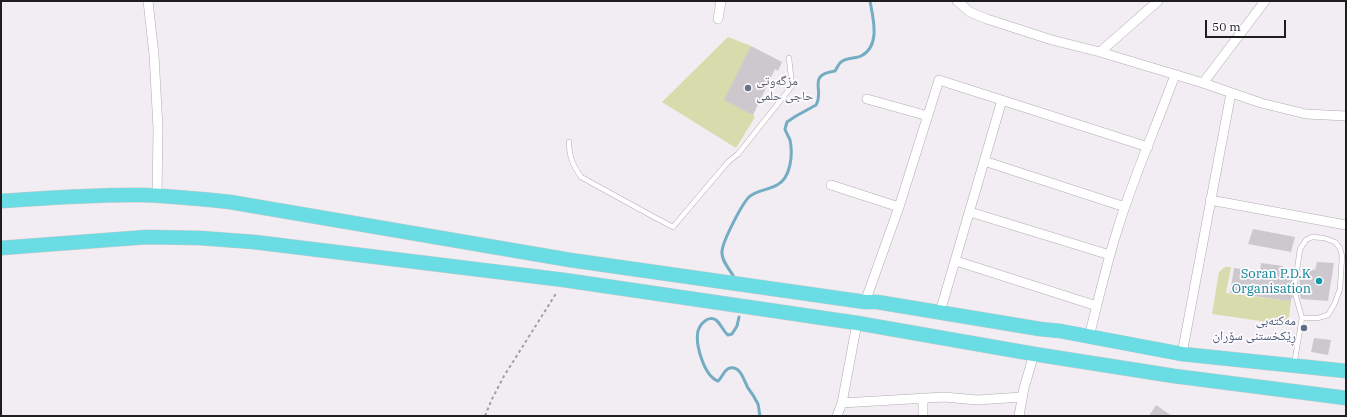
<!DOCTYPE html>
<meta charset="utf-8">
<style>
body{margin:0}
#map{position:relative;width:1347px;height:417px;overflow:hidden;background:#f1edf2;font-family:"IBM Plex Serif",serif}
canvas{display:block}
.frame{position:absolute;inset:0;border:2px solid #1e1d1f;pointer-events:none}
.scale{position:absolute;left:1205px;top:20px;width:81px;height:18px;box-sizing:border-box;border:2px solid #1e1d1f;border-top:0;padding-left:5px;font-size:12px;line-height:14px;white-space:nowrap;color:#1e1d1f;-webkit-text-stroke:3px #fdfbff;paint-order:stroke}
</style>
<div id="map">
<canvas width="1347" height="417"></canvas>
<div class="frame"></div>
<div class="scale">50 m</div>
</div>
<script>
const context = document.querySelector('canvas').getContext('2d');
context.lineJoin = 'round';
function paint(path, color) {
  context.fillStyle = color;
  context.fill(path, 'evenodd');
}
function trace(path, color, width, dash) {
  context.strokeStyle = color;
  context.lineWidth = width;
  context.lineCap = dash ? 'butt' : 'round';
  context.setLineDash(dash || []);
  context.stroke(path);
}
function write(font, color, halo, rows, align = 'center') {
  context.font = font + ' "IBM Plex Serif","Noto Naskh Arabic",serif';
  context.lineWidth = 3.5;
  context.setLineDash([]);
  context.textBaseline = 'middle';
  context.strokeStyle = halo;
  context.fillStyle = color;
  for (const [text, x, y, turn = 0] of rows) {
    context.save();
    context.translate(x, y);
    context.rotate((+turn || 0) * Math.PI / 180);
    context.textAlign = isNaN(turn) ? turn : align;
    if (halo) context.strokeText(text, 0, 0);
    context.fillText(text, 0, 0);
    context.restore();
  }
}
paint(new Path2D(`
 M728 37 751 46 743 63 753 115 755 117 736 148 662 102Z
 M1225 267H1231L1226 293 1291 301 1288 325 1212 314 1219 272Z`), '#d8dbac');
trace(new Path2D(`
 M734 277C730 270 721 260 722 252 722 242 742 204 749 197 756 190 769 190 777 185 791 178 793 154 790 140 789 137 786 133 785 129L787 122 796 116 816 105C825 90 806 75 835 71 837 68 838 65 840 63 845 57 855 59 861 56 881 46 873 18 870 1
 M739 317 737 326 732 334 728 335C723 331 721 324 716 320 713 318 708 318 705 321 702 323 699 328 698 331 695 344 704 376 718 381 723 377 724 369 730 368 741 366 744 381 748 388 752 393 755 398 758 404 759 408 759 412 760 416`), '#74acc4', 3);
paint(new Path2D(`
 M751 46 782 62 778 71 775 69 753 115 724 100Z
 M1253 229 1295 237 1291 252 1248 244Z
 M1317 262 1334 263 1328 301 1301 299 1299 292 1300 277H1307L1309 269 1315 270Z
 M1261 263 1283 266 1281 274 1292 276 1291 293 1293 298H1291V301L1230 293 1234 268 1260 272Z
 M1314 338 1331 340 1328 355 1311 352Z
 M1156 405 1172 416H1149Z`), '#ccc8ce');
const lane = new Path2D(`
 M569 142C569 157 573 165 581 177L654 217 673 227 728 162 738 154 792 86 789 58
 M1294 365 1302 318 1295 293V284L1300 249 1306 240 1312 237 1324 238 1335 242 1340 248 1342 256 1340 289 1334 305 1328 315 1318 318H1302`);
const street = new Path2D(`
 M148 1 154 55 158 128 157 196
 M957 1 970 12 987 19 1052 40 1100 52 1203 83 1261 103 1306 114 1346 116
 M718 19 721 1
 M1100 52 1158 1
 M1203 83 1265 1
 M867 99 928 116
 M984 161 1125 207
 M831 185 899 207
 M1210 200 1346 225
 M970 212 1110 255
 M956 261 1097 306
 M865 302 899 207 939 80 1148 147
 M940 312 1002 100
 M1089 337C1098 301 1106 266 1117 231 1133 178 1156 127 1175 75
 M1182 354 1231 93
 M842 403 944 397 977 400 1022 397
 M837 416 842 403 857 323
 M923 416V398
 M1019 416 1024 388 1034 354`);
const primary = new Path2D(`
 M1 201C48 198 95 194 142 195 171 196 201 199 230 202L570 260 865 302H877L1040 329 1060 331 1182 354 1346 371
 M1 248 147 237 200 238 254 242 564 280 857 323 1034 354 1174 376 1346 398`);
trace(lane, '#b1adb2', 5.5);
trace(street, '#b1adb2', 10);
trace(primary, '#c9c9c9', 15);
trace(new Path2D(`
 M485 416 492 399 504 376 557 292`), '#a29fa3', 2, [3, 3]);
trace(lane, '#fff', 4.5);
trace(street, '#fff', 9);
trace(primary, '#6adce3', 14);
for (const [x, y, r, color] of [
 [748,88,4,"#6b7280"],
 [1319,281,4,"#0f9aa8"],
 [1304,328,4,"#5c6f8a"]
]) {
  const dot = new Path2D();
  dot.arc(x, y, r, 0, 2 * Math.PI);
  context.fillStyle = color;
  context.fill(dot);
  trace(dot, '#fdfbff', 1.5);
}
write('13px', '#5b616d', '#fdfbff', [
 ["مزگەوتی",756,81],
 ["حاجی حلمی",756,96]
], 'left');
write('13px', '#0d838f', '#fdfbff', [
 ["Soran P.D.K",1311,274],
 ["Organisation",1311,289]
], 'right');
write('13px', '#4e5e75', '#fdfbff', [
 ["مەکتەبی",1296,321],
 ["ڕێکخستنی سۆران",1296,336]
], 'right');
</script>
